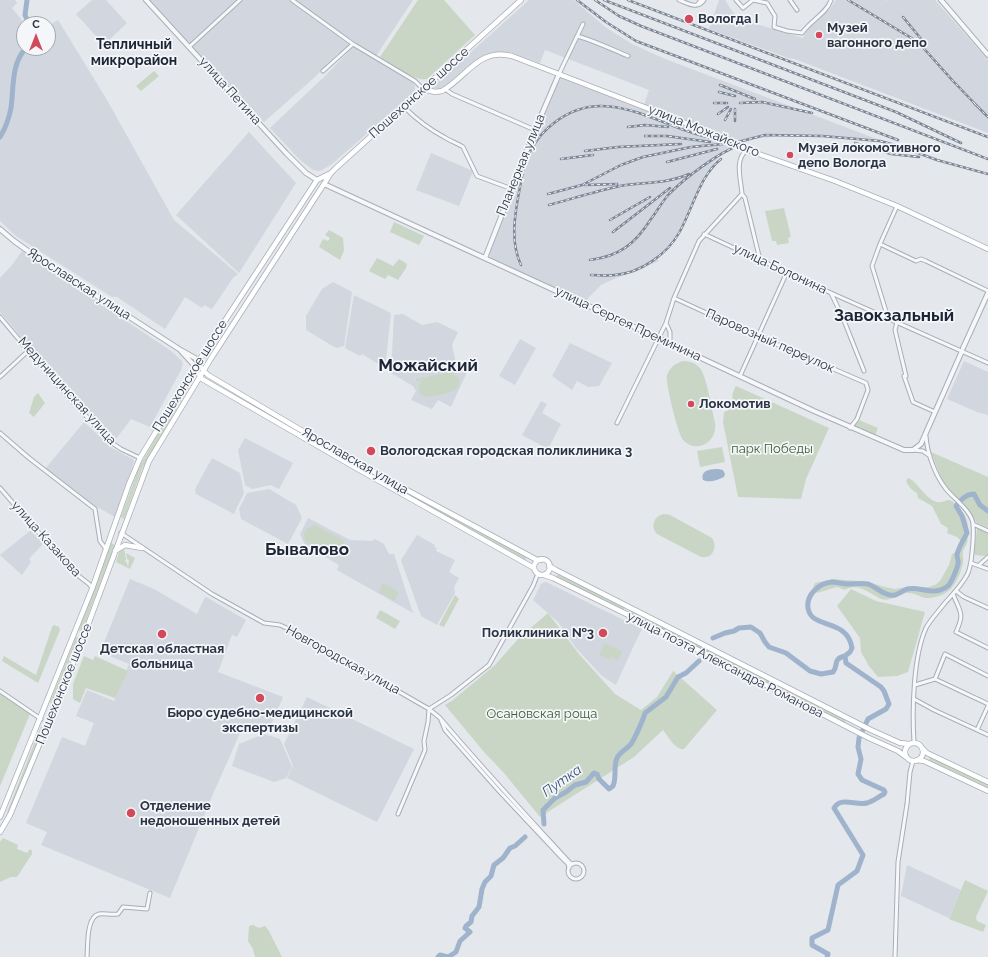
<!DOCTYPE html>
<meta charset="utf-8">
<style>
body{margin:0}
#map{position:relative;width:988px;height:957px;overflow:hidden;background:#e4e7ec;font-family:Raleway,sans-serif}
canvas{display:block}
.north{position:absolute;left:16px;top:16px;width:40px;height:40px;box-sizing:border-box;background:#f4f6f9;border:1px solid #a4a8b1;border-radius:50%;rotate:0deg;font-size:11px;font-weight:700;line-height:16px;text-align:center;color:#2b3445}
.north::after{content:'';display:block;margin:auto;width:14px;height:18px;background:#d1495b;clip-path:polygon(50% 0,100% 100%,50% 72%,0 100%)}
</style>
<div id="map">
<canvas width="988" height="957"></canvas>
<div class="north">С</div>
</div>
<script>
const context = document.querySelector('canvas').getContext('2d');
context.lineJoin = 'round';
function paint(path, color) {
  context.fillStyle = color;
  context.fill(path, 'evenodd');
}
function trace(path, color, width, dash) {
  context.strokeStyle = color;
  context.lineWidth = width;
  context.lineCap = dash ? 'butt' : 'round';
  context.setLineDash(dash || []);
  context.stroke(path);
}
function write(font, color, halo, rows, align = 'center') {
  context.font = font + ' Raleway,sans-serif';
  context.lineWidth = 3.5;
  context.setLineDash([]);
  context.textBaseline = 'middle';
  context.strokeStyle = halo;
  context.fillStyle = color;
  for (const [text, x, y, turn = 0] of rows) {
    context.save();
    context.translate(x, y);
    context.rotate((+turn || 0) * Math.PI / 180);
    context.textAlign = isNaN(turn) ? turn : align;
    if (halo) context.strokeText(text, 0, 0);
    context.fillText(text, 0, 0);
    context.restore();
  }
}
paint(new Path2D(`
 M0 0H15L17 3 12 8 25 24H24V48H48V26L58 20 107 100 174 220 238 274 233 278 212 309 204 305 202 308 185 297 165 329 117 297H112L16 236 0 221Z
 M92 0H106L127 23 104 45 76 14Z
 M148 0H238L189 45Z
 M242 0H288L350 45 343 53H338L315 77 264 122 192 47Z
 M295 0H413L376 56 322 20Z
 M529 0H574L605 27 632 44 665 59 877 139 785 135 754 139 731 147 722 153 705 174 681 227 673 240 656 258 659 261 614 279 601 285 589 297 586 303 491 258 489 253 520 172 561 77 643 108 649 90 545 50 540 63 510 52H492L481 57 444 87 438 89 432 87Z
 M719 0H725L732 11 739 18 746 21 803 38 808 28 831 7 836 0H885L886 1 887 0H935L988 60V133L792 58 791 59 709 29Z
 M354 46 413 83 415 86V90L411 95 332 164 320 171 313 170 300 160 270 128 326 75Z
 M249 132 296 183 239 273 176 215Z
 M431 153 473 171 459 206 416 190Z
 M22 251 171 351 182 361 183 363 181 370 150 427 131 419 116 439 33 352 0 312V278L12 265Z
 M333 282 352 292 344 346 336 348 306 330V316L322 289Z
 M354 295 391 313 385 368 362 354 360 356 345 348Z
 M403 314 422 325 437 322 458 332 452 345 456 364 467 372 451 407 438 400 432 409 411 400 416 391 413 386 391 373 394 315Z
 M520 339 536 348 515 385 499 376Z
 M570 343 612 363 599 386 588 387 577 381 572 390 552 376Z
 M964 361 988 372V415L977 412 947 399Z
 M541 401 547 404 542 413 561 424 548 449 522 435Z
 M84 422 112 448 134 460V462L115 517 92 504 45 469Z
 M245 438 293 463 279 489 271 485 252 489 245 485 238 450Z
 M212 458 240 473 244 493 234 514 196 494 195 489Z
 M269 489 296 505 302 518 288 544 241 519 239 509 247 493Z
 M308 518 350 540 372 541 375 539 384 544 389 554H394L413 613 337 570 339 565 305 545 300 534Z
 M31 530 43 544 29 559 31 562 22 575 0 555Z
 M417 535 435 545 434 547 437 548 436 551 455 560 449 572 459 578 454 587 455 593 437 625 421 616 401 560Z
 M130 579 154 589 197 614 204 599 206 597 246 620 237 637 232 635 218 672 283 697 268 732 244 724 213 794 170 898 41 845 47 832 26 823 62 737 85 746 94 723 76 716 87 690 114 701 129 664 100 652Z
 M546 582 642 629 635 643 616 685 602 676 576 648 558 622 533 600 541 584Z
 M307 697 414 749 377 822 287 778 293 766 284 744Z
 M264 734 280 739 292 767 286 778 274 782 232 766 239 744Z
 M907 865 961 890 949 918 901 896Z`), '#d2d6de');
paint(new Path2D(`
 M418 0H444L475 35 427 79C414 82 391 63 380 57Z
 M154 71 159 76 141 91 136 86Z
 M784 208 791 237 788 238 789 243 777 245 776 241H772L765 211Z
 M394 222 424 236 419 245 390 232Z
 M329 230 343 238 344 250 340 260 319 247 323 239 328 241 330 238 325 235Z
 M377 258 393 266 399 259 407 264 406 268 398 280 388 275 385 279 369 271Z
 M683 361C690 361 695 363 700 368 707 377 712 411 715 423 718 441 697 455 683 440 678 434 665 383 667 375 670 367 676 363 683 361Z
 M462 370V372L452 374C455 375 458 377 459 381 462 394 435 395 427 397 421 396 418 393 418 387L422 380 416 381V379Z
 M187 384 190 386 142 469 124 519 121 517 139 467Z
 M736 386 829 428 806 479 801 499 738 497 723 422 724 412 734 408C732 400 731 394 736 386Z
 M38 393 45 403 34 417 29 413 34 397Z
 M859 420 878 428 875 436 853 426Z
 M722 447 725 462 700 467 697 451Z
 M931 452 988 477V528L976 522C971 509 957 500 948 489 940 478 936 465 931 452Z
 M908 478 912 480C919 486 925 496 934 501 940 504 943 501 948 500 953 499 963 512 965 516 969 522 969 536 967 543 966 546 964 548 963 551 962 555 964 559 963 563 958 583 950 597 928 598 921 598 914 592 907 593 899 594 890 602 881 599 870 594 858 582 845 590L837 587 817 593 815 591 813 587 815 583 833 579 868 582 885 587 895 589 907 587H928L935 585 940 581 949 565 952 554 958 551 961 541 957 537 947 533 948 528 941 524 932 506 918 498 917 493C911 489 910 489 906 481Z
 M412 496 527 557 525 560 411 498Z
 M664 514 670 515 712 538C718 547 713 559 701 557L657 534C650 526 654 516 664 514Z
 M315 525 343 540C347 545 344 551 340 555L334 557 306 542 305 539 304 533 307 528Z
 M977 528 988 532V554L985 556 975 555 974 553Z
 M111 543 115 545 82 631 80 632 79 629Z
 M124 548 126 559 125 561 127 563 128 568 129 560 127 559 126 553 135 558 130 569 116 562 119 552Z
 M558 574 625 607 623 611 556 577Z
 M383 583 399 592 394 601 379 592Z
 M851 589 876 601 925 612 908 672 897 676 878 677 869 666 861 652 860 638 837 606Z
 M455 595 459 599 444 627 439 625Z
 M380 610 400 621 395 629 376 618Z
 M629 610 846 719 845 723 627 613Z
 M548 613 579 654 615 694 641 710 657 697 673 671 717 710 684 749C675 750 668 736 663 730L634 757 540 817 504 773 484 752 445 705 453 700 495 665 519 638Z
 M54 625 59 627 60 630 38 683 2 661 4 656 36 675 52 627Z
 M76 637H78L79 638 53 703 51 704 50 702Z
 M605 643 622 651 618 660 611 657 610 660 599 655Z
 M84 656 93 660 95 656 128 671 115 698 86 688 80 703 73 699V684Z
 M0 694 30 714 0 786Z
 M41 726 43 727 11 806 6 815Z
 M930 757 988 783V788L929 760Z
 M3 838 18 845 17 849 27 853 30 849 32 851V854L17 877H11L0 882V842Z
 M965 880 988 891 976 917 977 921 986 925 983 932 949 919Z
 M253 925 259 928 265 926 269 931 282 957H255L253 949 248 941 249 926Z`), '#c9d6c5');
paint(new Path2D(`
 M718 469 723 470 725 474 724 477C718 480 709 483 703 480 700 470 711 469 718 469Z`), '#9fb4cc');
trace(new Path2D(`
 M27 0 25 15 29 24
 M0 137C5 129 9 118 11 108 14 86 11 64 26 48
 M713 638 725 633 734 631 739 628 751 627 760 633 765 642 769 647 786 653 810 671 821 674 833 672C839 665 832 659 845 656
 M544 824 543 810 555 798 566 792 575 785 586 782 594 773 597 774 599 779 609 789 613 786C617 777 613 767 617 758 620 752 627 749 631 744 634 740 644 718 645 713L666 697 678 677 686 673 699 661
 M438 957 440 955 448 957
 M448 957 456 952 460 941 470 932 465 928 466 926 471 922 472 916 479 907 482 889 485 882 491 876 494 865 503 858 510 848 515 846 525 837
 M827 957 828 954 812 945V938L828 930 838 885 857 871 863 855 834 808C841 796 856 806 867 803 872 802 878 797 884 794L885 792 884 790 862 780 858 774 861 759 858 747 859 738 868 719 886 709 889 704 884 691 881 687 846 663 845 656 850 652 852 648C847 617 811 630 808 608 806 595 819 583 832 582 837 582 842 584 847 584 854 584 861 583 868 584 876 587 882 594 890 595 896 597 901 591 907 589 921 586 933 597 948 586 951 583 957 569 958 564 959 561 957 558 957 555 958 548 964 539 967 533L962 516 956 506C960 500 967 494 974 494L980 505 988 511`), '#9fb4cc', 5);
const minor = new Path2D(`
 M292 0 353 44 415 81 423 89
 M679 0C687 3 698 10 704 0
 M736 0 743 8 753 0 767 3 775 16 774 27 787 31 802 33C810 21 827 13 831 0
 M790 0 797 10
 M697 5 701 0
 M577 36C595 41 611 49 628 56
 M189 47 240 0
 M323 71 353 44
 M559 74 583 24
 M445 89 452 94 535 130
 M404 107C416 119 429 129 444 137 450 141 457 143 463 147L477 176 512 189
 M742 194 745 198 760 260
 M704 234 831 293 988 363
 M880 244 916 261 921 259 926 261 988 291
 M831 293 843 318 864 371
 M674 298 739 328 866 383 868 390 857 419 850 428
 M0 317 53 380 109 441 121 449 140 458
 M888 318 872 266 880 244 897 206
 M897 322 895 330 906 376
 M666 323 670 332V343
 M740 376 787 272
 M904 376 913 402 935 412
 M0 377 28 351
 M617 423 666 323 674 298 699 241 742 194C741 180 734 159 747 150
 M0 433 29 458 95 509 100 541 106 549
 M913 450 923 451 930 456
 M0 488 71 570 89 584 92 588
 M973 524 988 531
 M121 533 212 594 264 623 280 625 299 634 429 709 440 718C482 768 526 815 570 863L573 864
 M971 563 988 569
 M979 565 988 557
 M956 591 964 597 988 608
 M953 594C960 612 965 613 956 632L988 648
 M935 679 988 704
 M915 685 935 679 945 654 988 676
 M0 691 41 719
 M914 699 934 710 988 735
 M429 709 451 695 489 665 533 586 537 576
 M441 720 445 730 499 791 561 857 568 864 569 868
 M977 730 988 706
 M914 742C912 711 913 657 926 628 931 619 938 612 944 604 952 595 961 586 967 575 972 567 974 535 973 525 973 512 954 499 946 489 935 475 927 453 926 436
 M398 814 425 750 424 741 428 722 429 709
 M568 871a8 8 0 1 1 16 0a8 8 0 1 1-16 0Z
 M87 957C88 946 86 917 99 914 104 913 111 915 118 914L123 907 147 909 150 893
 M895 957 898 862 907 804 910 772 913 761`);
const tertiary = new Path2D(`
 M146 0 286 153 306 173 317 180
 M941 0 988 55
 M324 184 669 343 814 411 904 450H913L921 444 962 351
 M0 229 14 241 35 256 179 349 195 358 203 370
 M485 258 535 130 559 74
 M963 348 988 293
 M181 351 193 364 200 376`);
const secondary = new Path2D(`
 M423 89 435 92 442 91C467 77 479 47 512 56L732 141 753 152 835 181 897 206 988 249
 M203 370 208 375 294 426 392 482 537 560H541
 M200 376 202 379 356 468 534 568
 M115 551 125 545 142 548
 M534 567a8 8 0 1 1 16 0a8 8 0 1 1-16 0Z
 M549 566 556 570 871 730 900 743 909 744
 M544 575 553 578 663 632 869 738 898 751 906 757
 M905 752a9 9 0 1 1 18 0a9 9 0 1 1-18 0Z
 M923 749 927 753 988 782
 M917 760 924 761 988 791
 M0 817 92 589 129 484 140 458 198 362 317 180 331 173 336 168 521 0
 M0 832 10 815 79 649 149 461 210 360 331 173`);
trace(minor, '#a9aeb7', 5);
trace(tertiary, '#a9aeb7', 6);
trace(secondary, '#a9aeb7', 6);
trace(minor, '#f7f8fa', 3);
trace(tertiary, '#f7f8fa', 4);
trace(secondary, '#fff', 4.5);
const rail = new Path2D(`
 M577 0 606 22 636 41 898 140
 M595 0 619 16 641 26 988 159
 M604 0 896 112 961 143
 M628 0 988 137
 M848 0 918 42 953 81 978 107
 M903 17 922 40
 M720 85 755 99
 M719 92 735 96
 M714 103H727
 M740 103 762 102 812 113
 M974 103 988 117
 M735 109V121
 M718 114 728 107
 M725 120 731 109
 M628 127 645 125 668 127
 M645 136H667L710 142
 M855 143 891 154 919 157
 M585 151 618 147 681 144
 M561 159 593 155
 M667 162 717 149
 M585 185 617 184
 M548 194 582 185 621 165 643 157 691 147 734 143 765 135 822 136 880 141 899 146 937 160 988 174
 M549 205C572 199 596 191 620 186 643 182 667 184 689 174
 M610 220 650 197
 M613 232 670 188
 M590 260C620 256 635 244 651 219 657 211 662 202 669 194 685 178 719 152 740 145
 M521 265C508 237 517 205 522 176 525 155 537 136 554 123 611 78 667 136 726 140
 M591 275C599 275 607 276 615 275 641 273 667 254 679 233 684 224 688 214 692 205 699 189 706 171 721 159`);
trace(rail, '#7d8696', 2.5);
trace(rail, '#f4f6f9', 1, [3]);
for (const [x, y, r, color] of [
 [689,19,5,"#d1495b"],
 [819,35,4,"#d1495b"],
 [790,155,4,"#d1495b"],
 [691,404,4,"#d1495b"],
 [371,451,5,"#d1495b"],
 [603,633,5,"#d1495b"],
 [162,634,5,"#d1495b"],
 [260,698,5,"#d1495b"],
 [131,813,5,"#d1495b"]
]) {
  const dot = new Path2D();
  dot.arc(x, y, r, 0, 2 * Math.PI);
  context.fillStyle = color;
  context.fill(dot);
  trace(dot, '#f4f6f9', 1.5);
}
write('bold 13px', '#2b3445', '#f4f6f9', [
 ["Вологда I",698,19],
 ["Музей",827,28],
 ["вагонного депо",827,43],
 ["Музей локомотивного",798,148],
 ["депо Вологда",798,163],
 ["Локомотив",699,404],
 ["Вологодская городская поликлиника 3",380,451],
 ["Поликлиника №3",594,633,"right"],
 ["Детская областная",162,649,"center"],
 ["больница",162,664,"center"],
 ["Бюро судебно-медицинской",260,713,"center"],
 ["экспертизы",260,728,"center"],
 ["Отделение",140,806],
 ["недоношенных детей",140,821]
], 'left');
write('13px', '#2b3445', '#f4f6f9', [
 ["улица Петина",230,91,48],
 ["Пошехонское шоссе",419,93,-42],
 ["улица Можайского",704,131,22],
 ["Планерная улица",521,165,-68],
 ["улица Болонина",780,269,25],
 ["Ярославская улица",79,284,33],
 ["улица Сергея Преминина",628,324,25],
 ["Паровозный переулок",770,341,24],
 ["Пошехонское шоссе",190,376,-58],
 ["Медуницинская улица",67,391,48],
 ["Ярославская улица",355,461,30],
 ["улица Казакова",46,539,48],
 ["Новгородская улица",343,660,29],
 ["улица поэта Александра Романова",725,665,27],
 ["Пошехонское шоссе",64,684,-68]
]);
write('13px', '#3f6138', '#f4f6f9', [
 ["парк Победы",772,449],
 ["Осановская роща",542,714]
]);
write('bold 14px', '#1d2536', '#f4f6f9', [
 ["Тепличный",134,45],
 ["микрорайон",134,61]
]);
write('italic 14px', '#34527a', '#f4f6f9', [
 ["Путка",562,781,-35]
]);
write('bold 17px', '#1d2536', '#f4f6f9', [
 ["Завокзальный",894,316],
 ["Можайский",428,366],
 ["Бывалово",307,550]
]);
</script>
